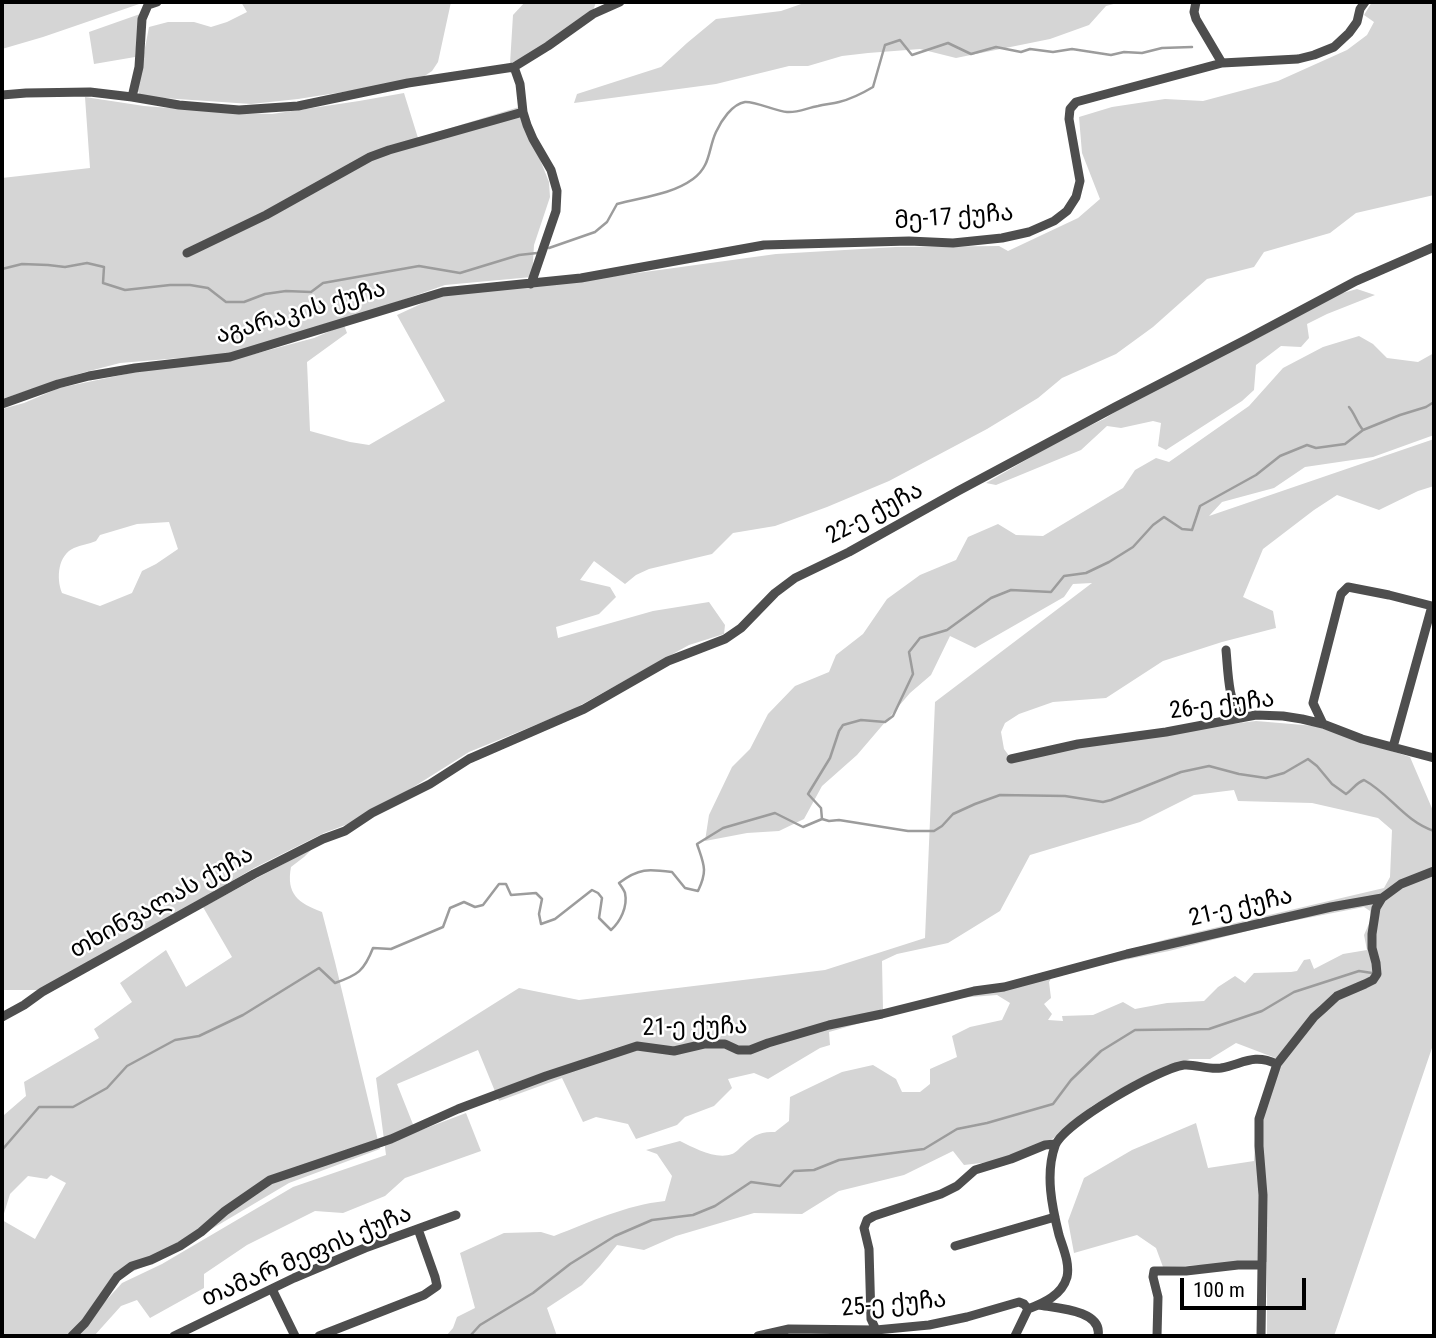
<!DOCTYPE html>
<meta charset="utf-8">
<style>
body{margin:0}
#map{position:relative;width:1436px;height:1338px;overflow:hidden;background:#fff;font-family:"Roboto Condensed",sans-serif}
canvas{display:block}
.frame{position:absolute;inset:0;border:4px solid #000;pointer-events:none}
.scale{position:absolute;left:1180px;top:1278px;width:126px;height:32px;box-sizing:border-box;border:4px solid #000;border-top:0;padding-left:9px;font-size:21px;line-height:24px;white-space:nowrap;color:#000;-webkit-text-stroke:5px #fff;paint-order:stroke}
</style>
<div id="map">
<canvas width="1436" height="1338"></canvas>
<div class="frame"></div>
<div class="scale">100 m</div>
</div>
<script>
const context = document.querySelector('canvas').getContext('2d');
context.lineJoin = 'round';
function paint(path, color) {
  context.fillStyle = color;
  context.fill(path, 'evenodd');
}
function trace(path, color, width, dash) {
  context.strokeStyle = color;
  context.lineWidth = width;
  context.lineCap = dash ? 'butt' : 'round';
  context.setLineDash(dash || []);
  context.stroke(path);
}
function write(font, color, halo, rows, align = 'center') {
  context.font = font + ' "Roboto Condensed","Noto Sans Georgian",sans-serif';
  context.lineWidth = 5;
  context.setLineDash([]);
  context.textBaseline = 'middle';
  context.strokeStyle = halo;
  context.fillStyle = color;
  for (const [text, x, y, turn = 0] of rows) {
    context.save();
    context.translate(x, y);
    context.rotate((+turn || 0) * Math.PI / 180);
    context.textAlign = isNaN(turn) ? turn : align;
    if (halo) context.strokeText(text, 0, 0);
    context.fillText(text, 0, 0);
    context.restore();
  }
}
paint(new Path2D(`
 M2 2H145L43 37 2 49Z
 M241 2H451L438 62 432 71 423 77 362 89 298 99 251 104 148 97 140 95 137 89 149 27 168 22H194L211 27 227 22 247 12Z
 M525 2H596L593 11 538 49 510 64 513 15Z
 M807 2H1121L1106 6 1089 25 1050 39 956 58 920 49 868 53 842 56 808 66H789L716 84 574 103 577 94 661 67 687 43 716 19 781 11Z
 M1372 2H1434V195L1356 213 1330 233 1264 252 1254 267 1207 279 1153 327 1116 354 1062 378 1038 398 987 429 889 481 827 507 775 526 733 533 712 554 649 569 636 575 625 584 594 561 580 580 610 587 616 597 599 614 556 627 558 638 653 611 709 602 725 625 724 634 689 645 570 711 469 752 404 793 348 824 324 833 254 868 181 911 39 990H2V409L24 403 59 388 155 368 228 361 314 338 344 325 347 333 307 362 310 431 350 442 369 445 445 401 397 315 438 296 557 284 776 254 896 247 999 246 1008 251 1078 218 1100 199 1082 153 1079 117 1112 107 1165 99 1203 101 1278 81 1347 50 1367 35 1374 22 1364 15ZM169 522 178 549 156 564 142 571 132 593 100 606 62 593C56 578 58 555 74 548 81 545 89 544 96 541L100 535 137 524Z
 M140 14 135 57 94 64 89 32Z
 M404 93 418 138 519 107 549 182 550 197 534 245 532 277 445 285 394 303 318 326 311 331 228 354 120 363 78 374 2 399V178L90 168 85 97 144 106 234 113 272 114 359 101Z
 M1357 289 1375 295 1327 314 1307 324 1309 338 1301 347 1281 346 1256 365 1254 390 1242 401 1166 450 1158 446 1161 423 1153 421 1121 428 1107 426 1081 450 996 485 986 483 1066 437 1104 419 1126 405 1177 378 1245 345 1339 294Z
 M1359 336 1373 344 1387 358 1418 362 1434 353V435L1373 457 1305 467 1274 488 1222 502 1209 516 1434 439V486L1418 491 1379 510 1337 495 1314 510 1263 549 1243 597 1273 611 1276 628 1222 642 1163 661 1106 698 1053 702 1019 714 1005 723 1001 732 1004 749 1013 761 1143 735 1256 721 1315 726 1410 757 1434 813V1042L1334 1336H1267V1262L1163 1267 1156 1248 1137 1235 1074 1253 1068 1221 1084 1178 1132 1150 1196 1123 1208 1168 1254 1161 1256 1118 1278 1059 1236 1043 1210 1059H1190L1134 1081 1092 1106 1059 1135 1038 1147 1007 1160 964 1165 953 1151 904 1175 839 1191 802 1214 754 1213 676 1236 644 1250 617 1245 600 1266 582 1285 547 1308 557 1336H446L453 1328 457 1317 475 1308 460 1253 504 1233 541 1232 554 1236C590 1222 626 1205 665 1201L672 1176 657 1154 646 1150 680 1141C694 1148 716 1160 732 1154 734 1154 740 1148 741 1147 753 1136 759 1131 775 1132L789 1121 790 1097 842 1072 873 1065 896 1079 902 1092H920L930 1084V1069L957 1057 952 1036 970 1027 1002 1020 1010 1003 997 995 945 999 829 1032 830 1045 820 1048 768 1079 754 1073 728 1079 732 1088 714 1106 685 1117 677 1125 636 1139 628 1124 596 1117 583 1122 562 1078 499 1101 478 1050 397 1084 416 1132 466 1113 481 1151 405 1178 385 1196 343 1213 315 1211 247 1245 204 1274V1288L150 1318 137 1300 121 1306 94 1336H2V1113L4 1115 26 1096 24 1082 99 1038 94 1029 132 1002 120 983 166 950 186 987 232 957 203 907 313 848 304 857 291 867C286 894 298 903 322 912L335 962 380 1149 289 1183 161 1259 118 1278 100 1307 122 1283 162 1264 293 1187 386 1155 376 1078 519 988 579 1000 825 970 925 938 935 702 1092 583 1073 584 1064 597 975 648 950 636 931 675 910 693 857 755 822 786 804 819 779 831 747 833 705 841 709 815 732 767 750 749 768 714 795 686 829 672 836 655 863 634 887 599 920 575 956 560 968 537 998 524 1016 535 1043 536 1123 488 1135 470 1156 458 1169 462 1249 406 1283 368 1323 347ZM1234 790 1238 801 1312 803 1378 818 1392 830 1390 877 1384 888 1167 939 1006 984 883 1010 882 961 897 954 948 943 1000 911 1030 855 1140 822 1194 795ZM1364 907 1370 911 1371 919 1364 935 1367 950 1343 954 1314 969 1310 959 1304 960 1297 971 1291 972 1254 973 1245 983 1235 976 1218 987 1204 1001 1167 1003 1135 1009 1123 1002 1093 1015 1062 1016 1063 1021 1048 1020 1052 1014 1044 1004 1051 998 1049 982 1052 977 1095 966 1169 951 1271 925ZM51 1175 66 1183 35 1239 2 1220 10 1194 28 1176 47 1179Z`), '#d5d5d5');
trace(new Path2D(`
 M549 248 595 232 607 222 617 204C642 197 671 195 693 179 711 166 708 149 716 132 721 121 732 104 745 102 754 101 776 111 787 112 797 113 807 108 818 106 825 104 832 104 839 102 851 99 863 93 873 87L885 45 900 40 912 55 948 43 971 54 996 47 1021 52 1030 49 1053 52 1072 49 1111 55 1124 52 1142 53 1162 48 1192 47
 M2 269 22 264 48 265 65 267 87 263 104 267 103 283 125 290 170 285H190L208 288 226 302H244L265 294 286 291 311 292 323 283 419 266 460 273 519 255 537 253
 M1349 407C1355 414 1357 423 1363 430
 M822 819 829 821 839 820 908 831H934L942 826 953 814 975 804 1000 795 1065 796 1103 802 1111 800 1181 772 1209 766 1239 774 1266 778 1284 773 1308 759 1317 766 1332 784 1346 794C1353 789 1356 783 1364 780 1390 794 1404 821 1434 831
 M2 1150 39 1107H73L107 1088 127 1066 175 1040 199 1036 243 1015 319 968 335 983C358 975 364 971 373 948L391 949 443 927 450 908 464 902 475 907 483 905 499 884H506L511 895 536 893 542 899 539 914 541 924 555 919 592 890 598 893 602 898 599 918 611 930C620 922 628 907 625 893 624 890 621 886 619 883 639 868 648 869 672 872L685 888 698 891C708 870 704 865 697 844L723 828 775 813 803 827 822 819 821 808 808 794 830 758 839 731 843 725 861 720 885 722 893 716 913 674 909 652 920 638 947 630 991 598 1011 590 1051 592 1064 576 1086 573 1109 562 1133 547 1153 525 1164 517 1182 529 1192 530 1200 506 1256 475 1280 456 1307 445 1316 448 1345 444 1363 430 1400 415 1426 407 1434 402
 M470 1336 480 1325 533 1293 570 1264 615 1236 652 1220 693 1215 715 1206 751 1182 780 1186 794 1171 814 1170 839 1160 924 1149 957 1129 987 1123 1053 1104 1071 1080 1101 1051 1135 1030 1209 1029 1262 1011 1294 992 1359 971 1372 973`), '#9c9c9c', 2.5);
trace(new Path2D(`
 M1196 2 1194 12 1196 19 1222 63
 M514 67 520 84 523 112 527 125 533 139 551 170 557 191 556 211 531 284
 M2 95 26 93 90 92 132 97 179 105 239 110 298 106 408 83 514 67 548 46 593 14 620 2
 M132 97 139 67 142 19 148 5 157 2
 M187 253 266 215 370 157 389 150 523 112
 M2 404 58 384 89 376 135 368 230 357 443 292 581 278 764 245 909 241 953 243 1002 238 1029 232 1054 221 1067 211 1076 197 1080 181 1069 119 1070 109 1076 102 1222 63 1298 59 1314 55 1334 47 1349 33 1357 22 1360 9 1365 2
 M1226 650C1228 670 1228 702 1241 718
 M1323 724 1313 703 1341 594 1348 587 1389 595 1432 606 1393 747
 M1011 759 1078 744 1166 732 1256 715 1283 716 1302 719 1323 724 1362 739 1434 758
 M2 1017 24 1005 42 992 254 874 323 839 345 831 372 813 430 784 469 759 584 709 668 661 725 639 741 628 775 593 795 578 849 552 958 491 1115 407 1247 339 1356 281 1434 247
 M955 1246 1055 1217
 M272 1289 295 1336
 M1039 1305C1056 1308 1103 1310 1098 1336
 M876 1330 871 1319 869 1249 864 1228 867 1220 874 1216 941 1194 957 1186 975 1170 1011 1159 1045 1145 1055 1144
 M72 1336 85 1323 117 1277 132 1266 151 1260 180 1246 201 1232 225 1211 270 1180 391 1139 458 1109 546 1076 637 1046 674 1051 704 1044H725L738 1050H750L768 1043 829 1025 882 1014 974 991 1004 987 1127 954 1331 907 1382 898
 M174 1336 294 1278 365 1248 456 1215
 M319 1336 424 1295 437 1286 435 1277 418 1229
 M758 1336 789 1329 876 1330 929 1325 967 1317 1019 1302 1024 1304 1028 1309
 M1015 1336 1028 1309C1044 1303 1062 1295 1067 1277 1070 1263 1063 1248 1059 1235 1052 1207 1045 1174 1055 1146 1063 1123 1160 1068 1184 1065 1196 1064 1208 1070 1221 1068 1243 1064 1253 1053 1277 1064
 M1157 1336 1158 1297 1153 1277 1154 1271H1186L1238 1265H1262
 M1261 1336 1263 1195 1259 1146V1119L1277 1064 1314 1017 1323 1009 1337 996 1365 984 1373 980 1377 974 1376 963 1372 948V934L1376 908 1382 898 1401 884 1434 871`), '#4e4e4e', 9);
write('24px', '#000', '#fff', [
 ["მე-17 ქუჩა",954,218,-4],
 ["აგარაკის ქუჩა",301,313,-16],
 ["22-ე ქუჩა",875,514,-28],
 ["26-ე ქუჩა",1222,706,-7],
 ["თხინვალას ქუჩა",162,903,-29],
 ["21-ე ქუჩა",1241,908,-13],
 ["21-ე ქუჩა",695,1028,-1],
 ["თამარ მეფის ქუჩა",307,1257,-23],
 ["25-ე ქუჩა",894,1305,-5]
]);
</script>
